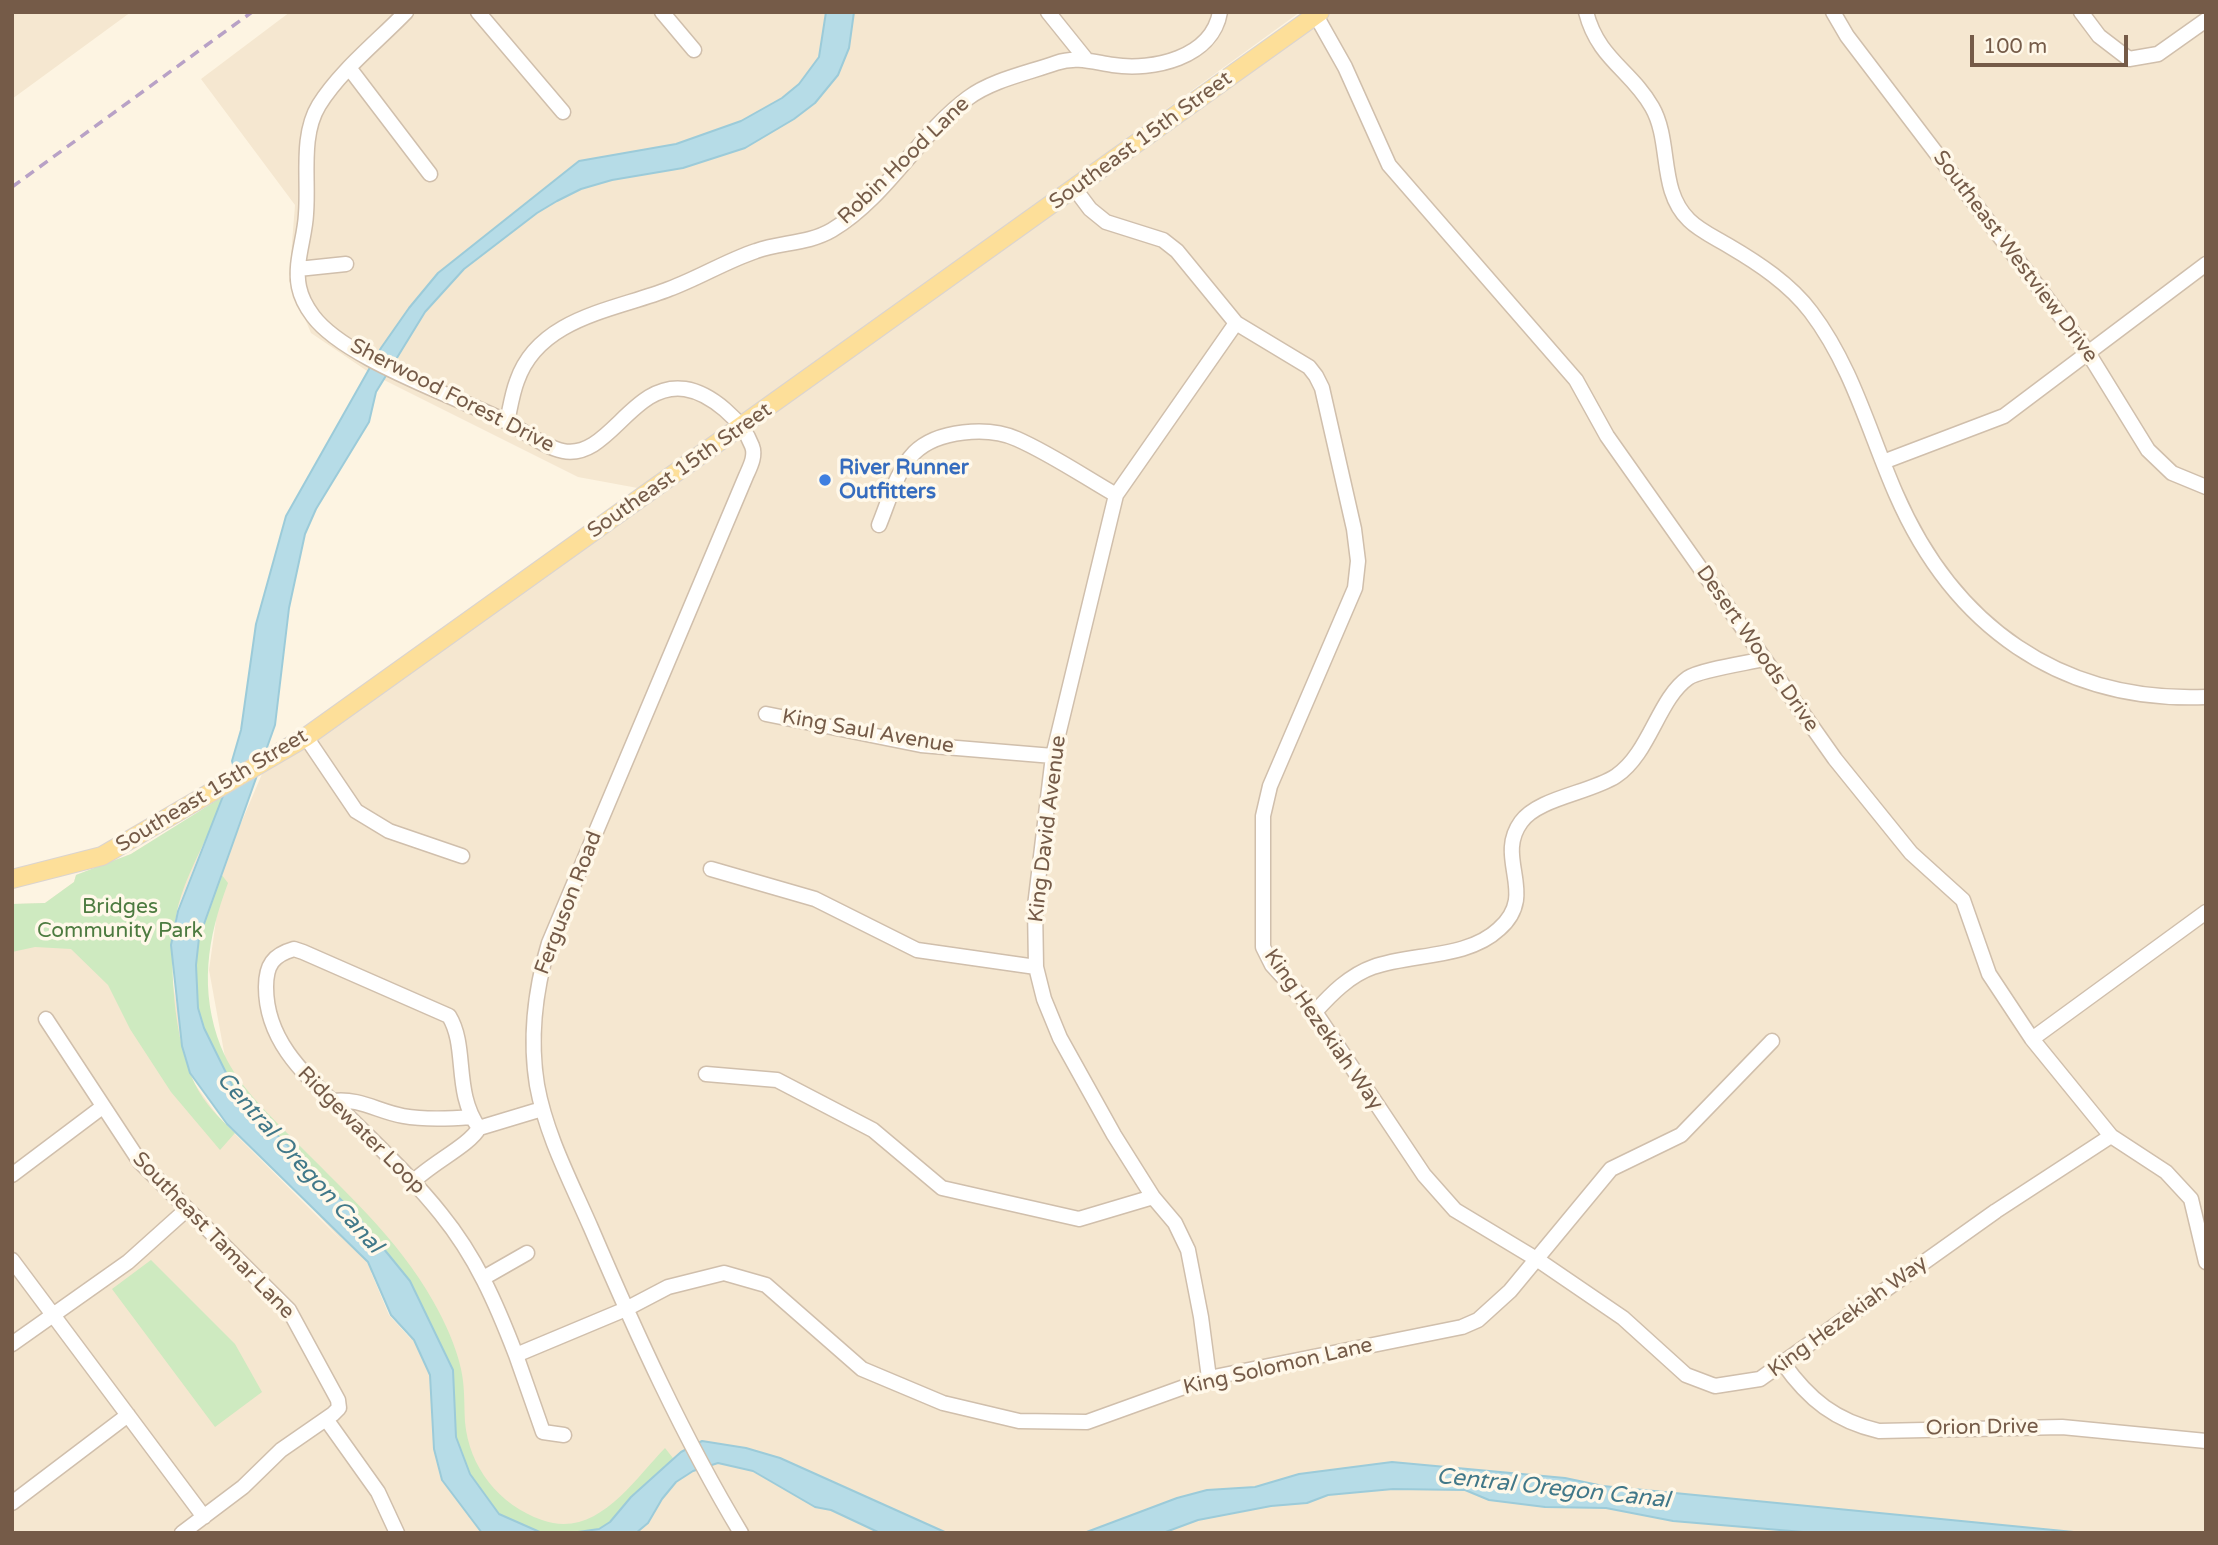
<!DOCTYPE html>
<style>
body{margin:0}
#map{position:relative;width:2218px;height:1545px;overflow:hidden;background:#fdf4e2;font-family:"Varela Round",sans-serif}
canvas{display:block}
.frame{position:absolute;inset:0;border:14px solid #755b48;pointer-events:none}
.scale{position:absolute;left:1970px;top:35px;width:158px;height:32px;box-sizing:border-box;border:4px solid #755b48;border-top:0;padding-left:9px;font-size:21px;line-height:24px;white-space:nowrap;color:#755b48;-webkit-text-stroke:5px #fff8e9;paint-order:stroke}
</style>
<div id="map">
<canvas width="2218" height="1545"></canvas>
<div class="frame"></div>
<div class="scale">100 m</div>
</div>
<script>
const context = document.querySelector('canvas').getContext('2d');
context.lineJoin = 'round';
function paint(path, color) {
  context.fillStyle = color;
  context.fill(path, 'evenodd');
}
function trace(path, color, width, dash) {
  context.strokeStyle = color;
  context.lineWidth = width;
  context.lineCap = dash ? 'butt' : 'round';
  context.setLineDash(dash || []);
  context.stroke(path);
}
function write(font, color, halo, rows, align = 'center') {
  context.font = font + ' "Varela Round",sans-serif';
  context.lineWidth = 7;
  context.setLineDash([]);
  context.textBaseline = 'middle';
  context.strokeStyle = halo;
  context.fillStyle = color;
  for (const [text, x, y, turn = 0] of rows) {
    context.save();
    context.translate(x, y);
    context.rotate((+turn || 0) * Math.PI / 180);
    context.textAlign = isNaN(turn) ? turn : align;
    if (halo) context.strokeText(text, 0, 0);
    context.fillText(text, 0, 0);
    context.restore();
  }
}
paint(new Path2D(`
 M12 12H131L12 99Z
 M290 12H1300L643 489 578 477 370 373 311 333 289 281 295 205 201 79Z
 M1310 12H2206V1533H12V904L45 903 74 882 76 875 131 854 222 797 177 910 171 974 188 1065 194 1083 220 1119 343 1242 238 1128 209 970 224 863 262 774ZM371 1272 394 1297 411 1339 389 1315Z`), '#f5e7d0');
paint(new Path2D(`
 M222 797C211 836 186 871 177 911 167 954 174 1044 195 1084 204 1103 220 1119 235 1133L220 1150 171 1092 130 1029 108 985 71 949 35 947 12 952V904L45 903 74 882 76 875 131 854Z
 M211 861 228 883C207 939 199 990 221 1047 236 1084 265 1110 292 1138 342 1189 398 1238 433 1301 445 1322 456 1346 461 1369 465 1387 464 1404 465 1422 469 1467 499 1505 542 1520 596 1540 633 1481 665 1448L680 1467 614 1533H513L478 1507 440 1388 407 1303 235 1114 185 1004Z
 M151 1260 235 1344 262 1392 215 1427 112 1289Z`), '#ceeac0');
const water = new Path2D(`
 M826 12H854L849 48 838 75 815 103 794 119 745 148 683 168 612 180 581 189 557 201 537 213 464 269 425 312 376 392 369 422 316 509 305 534 289 608 275 725 199 938 196 965 198 1008 204 1028 236 1093 357 1216 410 1281 453 1370 456 1437 470 1474 499 1514 542 1533H482L442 1480 434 1449 430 1375 414 1340 391 1315 368 1262 227 1124 190 1073 182 1046 171 945 178 911 234 768 232 761 241 730 256 624 286 516 381 348 409 308 438 273 579 161 676 144 741 121 782 98 799 84 819 57Z
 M702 1441 746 1448 780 1458 947 1533H880L831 1510 815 1507 753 1471 718 1463 693 1471 676 1482 662 1499 648 1523 636 1533H571L599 1529 610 1522 631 1497 681 1452Z
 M1392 1462 1565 1478 1603 1486 2084 1533H1815L1673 1521 1606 1508 1545 1507 1489 1500 1465 1490 1393 1489 1328 1495 1307 1503 1271 1506 1198 1520 1163 1533H1084L1177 1498 1207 1490 1255 1487 1299 1474Z`);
paint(water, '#b6dce7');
trace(water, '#9ccbd9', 2);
const minor = new Path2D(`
 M406 12C378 41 341 70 319 105 300 136 309 179 306 214 305 238 294 263 299 287 301 297 307 308 313 316 339 351 418 382 458 400 474 407 491 414 507 422 524 431 544 447 563 451 609 460 632 381 685 389 711 393 743 421 752 446 756 456 750 467 746 476L549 943C535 990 529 1036 537 1085 546 1135 571 1182 591 1228 636 1333 682 1435 741 1533
 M478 12 563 112
 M662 12 694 50
 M1048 12 1085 58
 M1314 12 1345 67 1389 165 1576 380 1607 436 1835 759 1911 853 1963 900 1989 974 2032 1039 2111 1136 2166 1172 2191 1199 2206 1262
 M1586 12C1598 59 1631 70 1652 107 1672 142 1658 190 1689 220 1700 231 1716 238 1729 246 1758 263 1790 284 1811 312 1852 366 1869 432 1896 494 1953 625 2059 703 2206 697
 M1833 12 1847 36 2087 351 2148 450 2172 473 2206 487
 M2081 12 2099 36 2129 59 2158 54 2206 20
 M350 69 430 174
 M1075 189 1090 209 1106 222 1163 240 1177 251 1236 323 1309 367 1316 376 1322 388 1354 529 1358 561 1355 588 1270 786 1263 816V947L1272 965 1315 1012 1424 1175 1455 1210 1538 1260 1623 1318 1686 1375 1715 1386 1760 1379 1996 1211 2111 1136
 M298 269 346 264
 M507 422C510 409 512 394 517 381 539 317 616 310 669 289 699 278 726 261 756 251 781 242 808 244 832 230 887 197 918 135 968 98 992 80 1028 73 1056 63 1076 56 1093 62 1113 65 1153 71 1212 58 1220 12
 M1883 462 2004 416 2206 264
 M879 525C889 501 896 472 914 453 937 430 988 426 1017 439 1051 454 1083 476 1116 495
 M766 714 921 745 1053 756
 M306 737 356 811 389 831 462 856
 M711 869 815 899 917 950 1036 967
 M1315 1012C1331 994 1350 975 1373 967 1412 953 1467 959 1499 929 1539 894 1494 859 1521 822 1538 798 1590 793 1616 776 1650 753 1658 699 1688 678 1699 670 1747 663 1764 659
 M46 1019 140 1162 289 1310 338 1400 339 1408 333 1414 281 1450 243 1487 182 1533
 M2032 1039 2206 912
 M706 1074 777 1080 873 1130 942 1188 1079 1219 1153 1197
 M333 1101C360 1098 377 1111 403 1116 425 1120 448 1119 471 1117
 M479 1128C453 1092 468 1047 449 1016L303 952 294 949C273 955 266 965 266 987 266 1045 310 1079 349 1117 380 1148 413 1179 441 1214 476 1257 496 1303 516 1355L626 1309 668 1287 724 1273 766 1285 862 1369 943 1403 1019 1421 1087 1422 1209 1378 1462 1327 1478 1320 1510 1291 1611 1169 1681 1135 1772 1041
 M12 1175 101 1108
 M413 1182C430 1164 470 1145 479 1128L542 1109
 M12 1260 204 1517
 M485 1277 527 1253
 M12 1344 128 1262 186 1210
 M516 1355 543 1432 564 1435
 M1783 1363C1809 1400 1836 1421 1879 1431L2062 1427 2206 1441
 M1209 1378 1201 1317 1188 1250 1175 1223 1153 1197 1114 1135 1060 1038 1044 999 1036 967 1035 906 1053 756 1116 495 1236 323
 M326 1419 378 1492 397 1533
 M12 1503 128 1415`);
const major = new Path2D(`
 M12 879 102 856 306 737 1320 12`);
trace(minor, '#d0bfac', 17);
trace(major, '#dbd4cf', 20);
trace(minor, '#fff', 14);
trace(major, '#fddf99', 18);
trace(new Path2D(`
 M12 187 252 12`), '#b8a1c6', 3.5, [10, 7]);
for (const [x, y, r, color] of [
 [825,480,7,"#3f7fe0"]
]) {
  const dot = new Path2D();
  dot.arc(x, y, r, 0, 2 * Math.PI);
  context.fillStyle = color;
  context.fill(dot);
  trace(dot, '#fff8e9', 2.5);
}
write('21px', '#755b48', '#fff8e9', [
 ["Southeast 15th Street",1141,141,-36],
 ["Robin Hood Lane",904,161,-44],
 ["Southeast Westview Drive",2015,257,53],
 ["Sherwood Forest Drive",452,396,27],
 ["Southeast 15th Street",680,471,-35],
 ["Desert Woods Drive",1757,649,55],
 ["King Saul Avenue",868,732,10],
 ["Southeast 15th Street",212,791,-31],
 ["King David Avenue",1048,829,-83],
 ["Ferguson Road",569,903,-69],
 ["King Hezekiah Way",1323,1030,55],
 ["Ridgewater Loop",361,1131,45],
 ["Southeast Tamar Lane",213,1236,46],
 ["King Hezekiah Way",1848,1317,-36],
 ["King Solomon Lane",1278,1367,-13],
 ["Orion Drive",1982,1428,-1]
]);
write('bold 21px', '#366cbe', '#fff8e9', [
 ["River Runner",839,468],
 ["Outfitters",839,492]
], 'left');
write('21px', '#4d7b40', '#fff8e9', [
 ["Bridges",120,907],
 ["Community Park",120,931]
]);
write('italic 23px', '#417889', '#fff8e9', [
 ["Central Oregon Canal",299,1163,48],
 ["Central Oregon Canal",1553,1489,6]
]);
</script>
